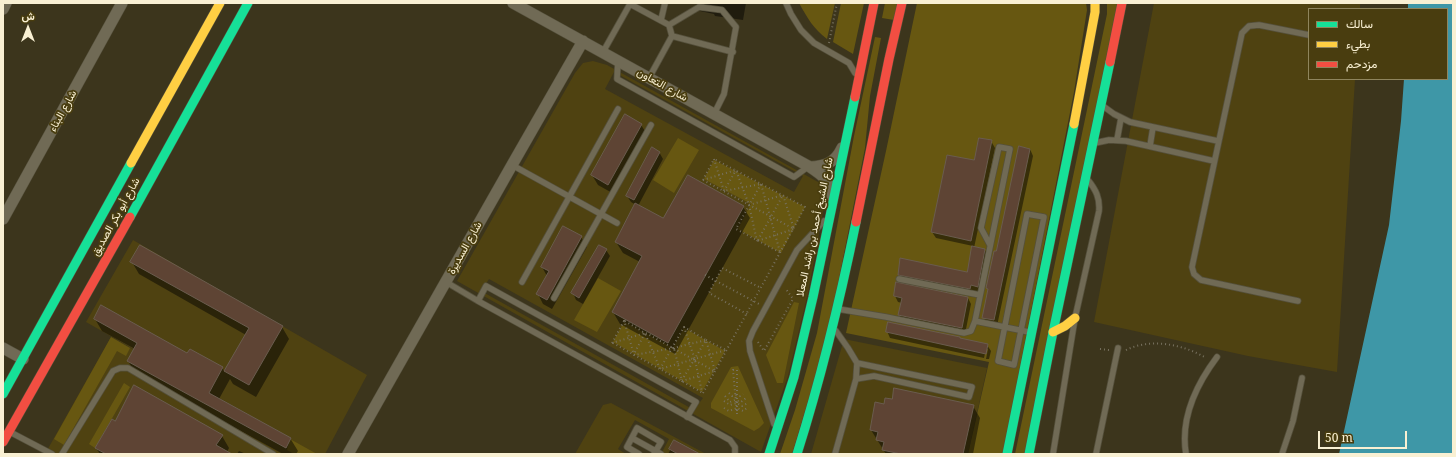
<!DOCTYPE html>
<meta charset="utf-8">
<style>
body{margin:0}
#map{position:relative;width:1456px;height:457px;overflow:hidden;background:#3c351c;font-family:"Noto Serif",Vazirmatn,serif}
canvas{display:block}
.frame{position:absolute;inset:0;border:4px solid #f9f0d3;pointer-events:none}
.legend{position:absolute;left:1308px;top:8px;width:140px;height:72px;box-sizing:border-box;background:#493d0f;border:1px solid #8f855d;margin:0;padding:5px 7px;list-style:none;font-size:12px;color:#f9f0d3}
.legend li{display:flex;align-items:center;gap:8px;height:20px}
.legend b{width:20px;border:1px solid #8f855d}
.north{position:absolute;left:8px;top:8px;width:40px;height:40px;-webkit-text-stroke:3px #493d0f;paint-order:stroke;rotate:0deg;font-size:11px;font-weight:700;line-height:16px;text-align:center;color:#f9f0d3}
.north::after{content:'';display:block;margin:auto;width:14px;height:18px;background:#f9f0d3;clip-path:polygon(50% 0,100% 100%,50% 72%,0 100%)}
.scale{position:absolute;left:1318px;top:431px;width:89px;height:18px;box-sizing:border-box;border:2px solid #f9f0d3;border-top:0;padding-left:5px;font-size:12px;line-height:14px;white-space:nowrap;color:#f9f0d3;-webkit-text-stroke:3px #493d0f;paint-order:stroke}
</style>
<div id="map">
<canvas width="1456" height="457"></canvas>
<div class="frame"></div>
<ul class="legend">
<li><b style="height:5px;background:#16e098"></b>سالك</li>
<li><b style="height:5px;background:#ffcf43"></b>بطيء</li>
<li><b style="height:5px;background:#f24e42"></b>مزدحم</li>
</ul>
<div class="north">ش</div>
<div class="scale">50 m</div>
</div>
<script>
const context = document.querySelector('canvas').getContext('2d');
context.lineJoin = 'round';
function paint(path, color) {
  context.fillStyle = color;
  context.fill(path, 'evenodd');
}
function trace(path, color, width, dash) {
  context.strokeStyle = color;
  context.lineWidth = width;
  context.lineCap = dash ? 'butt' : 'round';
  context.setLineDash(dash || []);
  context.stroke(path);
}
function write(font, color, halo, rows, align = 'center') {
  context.font = font + ' "Noto Serif",Vazirmatn,serif';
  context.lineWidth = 3.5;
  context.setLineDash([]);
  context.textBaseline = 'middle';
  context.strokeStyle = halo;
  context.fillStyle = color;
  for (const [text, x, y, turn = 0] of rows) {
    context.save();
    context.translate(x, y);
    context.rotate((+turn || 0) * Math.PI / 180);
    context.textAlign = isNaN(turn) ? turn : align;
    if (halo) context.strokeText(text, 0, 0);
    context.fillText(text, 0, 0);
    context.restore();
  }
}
paint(new Path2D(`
 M1154 3H1360V9H1309V79H1355L1337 372 1248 356 1094 322Z
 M593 61 607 65 818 182 825 201 808 293 788 376 761 452 457 281 575 73 583 63ZM614 72 803 176 794 192 605 89ZM688 175 744 206 668 343 612 312ZM635 204 642 256 615 242ZM489 279 703 398 694 410 481 291Z
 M133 240 367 375 325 454H45L111 337 258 420 86 322Z
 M844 339 987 368 968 454H811Z
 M611 403 706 454H700L675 440 670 449 678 454H661L669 439 635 420 618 449 626 454H575L603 405Z`), '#4f4211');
paint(new Path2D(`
 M799 3H835L827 39C813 28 808 19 799 3Z
 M841 3H864L853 54 833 42Z
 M885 3H898L894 20 882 18Z
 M917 3H1086L1087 10 1074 92 1003 454H968L989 362 846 333 886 151Z
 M1107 3H1118L1025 454H1015L1107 14Z
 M875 37 881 38 870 96 865 148 827 339 792 454H780L795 410 817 333 854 136Z
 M678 138 699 150 674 193 653 180Z
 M714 160 805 207 781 253 738 229 751 204 704 179Z
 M598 278 621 291 597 332 574 320Z
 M794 302 799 303 783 383H777L766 355Z
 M624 322 673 348 684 328 725 351 702 392 613 342Z
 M111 337 130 348 126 356 117 351 64 445 54 439Z
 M738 366 764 423 759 428 754 431 711 408V403L731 367Z
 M124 383 130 387 95 448 89 444Z
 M290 439 317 454H294L287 450Z`), '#675711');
paint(new Path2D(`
 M1408 3H1453V454H1339L1389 225 1401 121 1404 79H1447V9H1408Z`), '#3e97a7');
paint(new Path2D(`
 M695 3H746L743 20 715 16 714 14 700 11Z
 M641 125 647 134 614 194 598 185 592 175Z
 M991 141 995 148 974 248 985 250 988 256 981 292 974 291 973 294 903 281 899 275 968 273 973 246 936 238 932 232 975 161Z
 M1030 149 1033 156 997 326 987 324 983 317 989 291 987 288Z
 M659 152 663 159 638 206 664 220 743 207 750 218 675 354 620 324 613 312 640 262 623 253 616 242 636 205 631 202 627 196Z
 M581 237 587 247 552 309 543 304 538 294 547 276 542 267Z
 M600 246 606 250 610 256 583 304 576 300 573 293Z
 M132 262 282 327 289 339 256 397 233 384 230 379 219 399 290 438 298 451 296 454H283L135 373 128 361 135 349 102 331 95 319 222 368 225 372 246 335 139 274Z
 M895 296 968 298 971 304 965 334 903 321 899 315 902 303 898 302Z
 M887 331 987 345 991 351 989 359H986L988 349H986L984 358 890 338Z
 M884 405 973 406 980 418 973 454H886L871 430Z
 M222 436 229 448 227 452 230 454H100L96 448Z
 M675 442 698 454H668Z
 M239 451 246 454H237Z`), '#0007');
const building = new Path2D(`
 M625 114 642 124 608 185 591 175Z
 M979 138 992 140 971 241 931 232 947 155 974 160Z
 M1019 146 1030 149 994 320 982 318 988 289 986 288 994 251H996Z
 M652 147 660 152 634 200 626 196Z
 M688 175 744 206 668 343 612 312 642 256 615 242 635 203 663 218Z
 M563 226 582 236 547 300 536 294 549 271 541 267Z
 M140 245 283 326 249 385 224 371 249 328 130 262Z
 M599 245 607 249 579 298 571 293Z
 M972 246 985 249 978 287 971 285 970 289 898 275 900 258 967 272Z
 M896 282 968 297 962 328 898 315 902 298 894 296Z
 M101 305 187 353 190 349 223 367 209 393 291 438 286 448 127 361 137 343 94 319Z
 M888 322 960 337V338L988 344 986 354 886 332Z
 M134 385 223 435 216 445 232 454H106L95 448 112 419 115 421Z
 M894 388 974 405 963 454H901L882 450 884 442 876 440 878 432 870 430 875 402 884 404 885 398 892 399Z
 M674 440 700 454H678L669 449Z`);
paint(building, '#5e4434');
trace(building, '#6a5c4e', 1);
const lane = new Path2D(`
 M786 3 791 14 801 30 814 43 849 63 855 73
 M661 20 665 3
 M669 25 699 7 722 10 736 27 724 94 714 114
 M603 52 630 4 669 25 672 36 733 52
 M618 61 617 79 794 177 809 166
 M649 78 672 36
 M1103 106 1114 114 1130 122 1218 141
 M1117 140 1121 118
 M1095 143 1109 140 1126 141 1214 161
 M1150 146 1153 127
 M512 165 617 223
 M1027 214 1044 217 1014 365 998 361Z
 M990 245 981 228 999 147 1010 149 975 321 1029 332
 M899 279 980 295
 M446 282 478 301 486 286 696 402 687 417
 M522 282 618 109
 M554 298 651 125
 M478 301 730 440 735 447V454
 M1298 301 1201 280 1194 274 1192 267 1242 33 1249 26 1259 25 1309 35
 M838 309 886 317 964 333 971 331 975 321
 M836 331 848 348 857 363 856 379
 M774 424 750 351 749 341 753 331 797 250 824 221
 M10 432 52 454
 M632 438 661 454
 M62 454 113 371 120 368H128L273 454
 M639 454 627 447 637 428 661 442 654 454
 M835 454 856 379 874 376 969 397 972 387 857 363
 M1053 454 1075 318 1099 211C1100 198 1096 190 1088 180
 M1096 454 1118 348
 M1186 454C1180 418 1196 385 1217 357
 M1282 454 1293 421 1302 378`);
const street = new Path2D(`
 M513 3 810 167
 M3 9 6 3
 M832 196C831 181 822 175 810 167 825 166 835 163 842 148
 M3 219 122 3
 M3 348 23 359
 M348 454 512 165 583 41`);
const fast = new Path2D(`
 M130 217 248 3
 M3 394 131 163
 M769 454 794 377 813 297 855 97
 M797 454C821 378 840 300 856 222
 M1007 454 1074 124
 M1029 454 1053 332 1110 62`);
const slow = new Path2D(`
 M1074 124 1095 12V3
 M131 163 220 3
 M1053 332 1065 326 1075 318`);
const jam = new Path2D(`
 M1110 62 1122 3
 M855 97 874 3
 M856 222 889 59 902 3
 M3 442 130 217`);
trace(lane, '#55503c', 7);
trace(street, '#55503c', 12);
trace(fast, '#55503c', 10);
trace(slow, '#55503c', 10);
trace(jam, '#55503c', 10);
trace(new Path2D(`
 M829 43 837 3
 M714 159 724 191 761 184 780 252
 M703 180 736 170 749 205 757 241
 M703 180 794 229
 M703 180 714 159
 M761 184 736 229 781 253
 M724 191 736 170
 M749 205 783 195 794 229 757 241
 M758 240 783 195
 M705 275 759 304
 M747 314 709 293 722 268 761 288
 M624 320 634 355 674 348 706 340 715 371 682 381 674 348
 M625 321 645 333 634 354
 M684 327 695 360 702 392
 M646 333 714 371
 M706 340 726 350
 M758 342 764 351 793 299 786 289
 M612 343 645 333 660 369 726 350
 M612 343 624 321
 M613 343 703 393
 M1100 349 1109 350
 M1126 350C1150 338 1183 344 1206 358
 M660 369 684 327 706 340 682 380
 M733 370H737V414Z
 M703 393 805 207 714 159
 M729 393 732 396 735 395 740 396 743 394
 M725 396 730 402 735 400 741 402 746 398
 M724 401 730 405 737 403 742 406 748 403
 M724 408 729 411 737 408 743 411 747 408`), '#77715f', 2, [1, 3]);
trace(lane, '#706a55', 5.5);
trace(street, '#706a55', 11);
trace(fast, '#16e098', 9);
trace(slow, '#ffcf43', 9);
trace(jam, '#f24e42', 9);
write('11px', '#f9f0d3', '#493d0f', [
 ["شارع التعاون",662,85,29],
 ["شارع البناء",63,111,-61],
 ["شارع أبو بكر الصديق",116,217,-61],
 ["شارع الشيخ أحمد بن راشد المعلا",815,227,-78],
 ["شارع السديرة",465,248,-61]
]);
</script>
